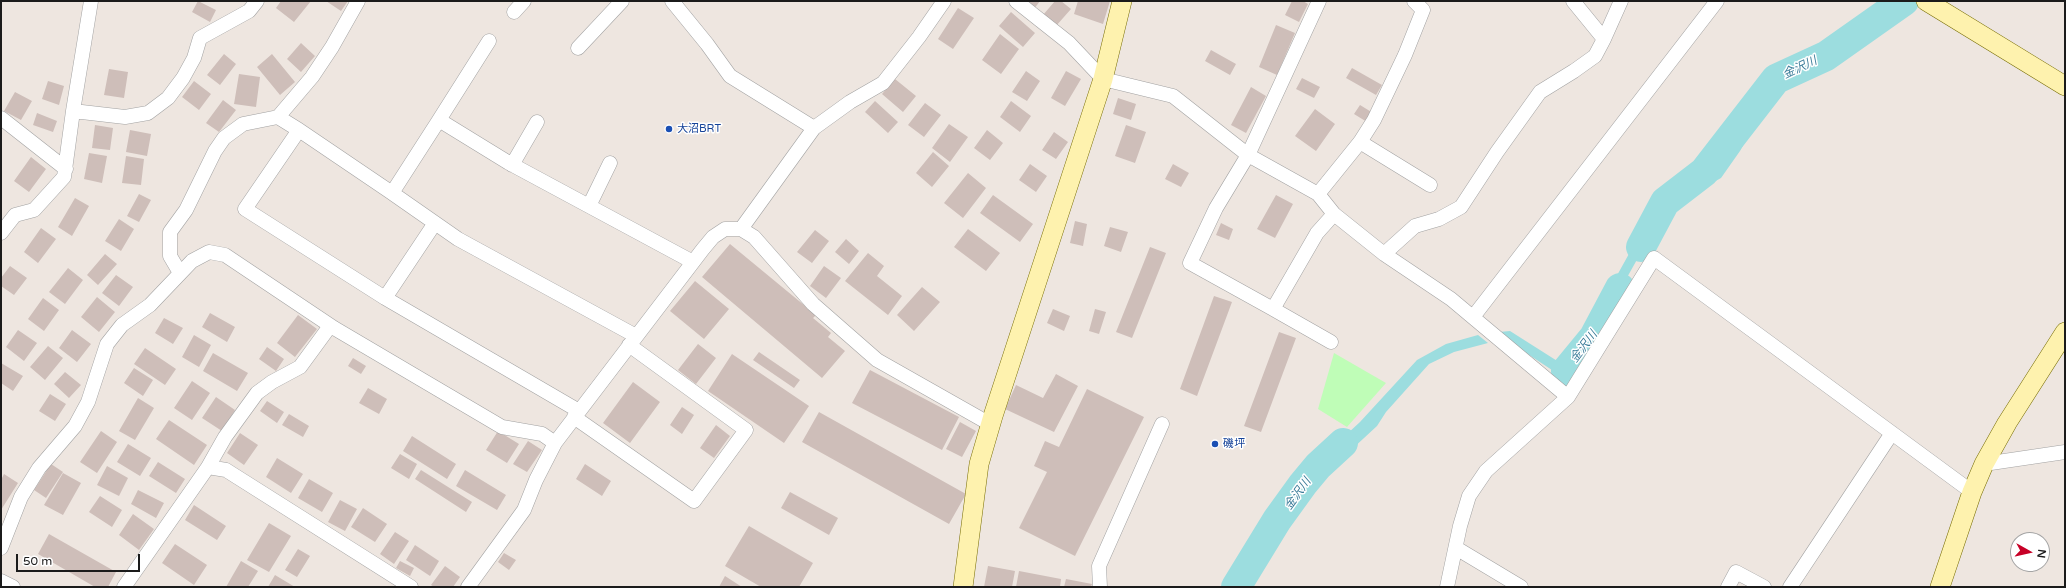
<!DOCTYPE html>
<meta charset="utf-8">
<style>
body{margin:0}
#map{position:relative;width:2066px;height:588px;overflow:hidden;background:#eee6e0;font-family:"Varela Round",sans-serif}
canvas{display:block}
.frame{position:absolute;inset:0;border:2px solid #1b1b1b;pointer-events:none}
.north{position:absolute;left:2010px;top:532px;width:40px;height:40px;box-sizing:border-box;background:#fff;border:1px solid #a4a4a4;border-radius:50%;rotate:98deg;font-size:11px;font-weight:700;line-height:16px;text-align:center;color:#1b1b1b}
.north::after{content:'';display:block;margin:auto;width:14px;height:18px;background:#c70027;clip-path:polygon(50% 0,100% 100%,50% 72%,0 100%)}
.scale{position:absolute;left:16px;top:554px;width:124px;height:18px;box-sizing:border-box;border:2px solid #1b1b1b;border-top:0;padding-left:5px;font-size:12px;line-height:14px;white-space:nowrap;color:#1b1b1b;-webkit-text-stroke:3px #fff;paint-order:stroke}
</style>
<div id="map">
<canvas width="2066" height="588"></canvas>
<div class="frame"></div>
<div class="north">N</div>
<div class="scale">50 m</div>
</div>
<script>
const c = document.querySelector('canvas').getContext('2d');
c.lineJoin = 'round';
function fillPath(path, color) { c.fillStyle = color; c.fill(path, 'evenodd'); }
const poly = rows => new Path2D(rows.map(r => 'M' + r).join(''));
function stroke(path, color, width, dash) { c.strokeStyle = color; c.lineWidth = width; c.lineCap = dash ? 'butt' : 'round'; c.setLineDash(dash || []); c.stroke(path); }
function label(font, color, halo, rows, align = 'center') {
  c.font = font + ' "Varela Round","Noto Sans JP",sans-serif'; c.lineWidth = 3; c.setLineDash([]); c.textBaseline = 'middle'; c.strokeStyle = halo; c.fillStyle = color; for (const [text, x, y, turn = 0] of rows) {
    c.save(); c.translate(x, y); c.rotate((+turn || 0) * Math.PI / 180); c.textAlign = isNaN(turn) ? turn : align; if (halo) c.strokeText(text, 0, 0); c.fillText(text, 0, 0); c.restore();
  }
}
const park = poly([
 [1334,353,1386,383,1347,427,1318,409]
]);
const water = poly([
 [1893,2,1912,5,1870,27,1847,45,1844,36,1870,16],
 [1835,44,1838,52,1778,81,1740,151,1721,178,1680,201,1670,214,1657,203,1701,182,1714,168,1732,147,1744,128,1769,78,1780,70,1820,53],
 [1655,207,1667,216,1648,255,1639,256,1581,360,1567,376,1558,374,1511,343,1499,332,1510,331,1562,364,1570,360],
 [1478,335,1488,343,1454,352,1429,364,1386,412,1377,426,1324,475,1308,470,1360,422,1417,360,1446,344],
 [1298,481,1307,486,1281,522,1242,587,1231,587,1242,565]
]);
const river = poly([
 [1641,247,1665,202,1704,172,1776,79,1826,56,1904,1],
 [1566,371,1594,337,1620,288],
 [1236,587,1277,520,1303,484,1318,466,1343,443]
]);
const building = poly([
 [198,1,216,10,210,22,192,12],
 [281,1,311,1,294,22,276,8],
 [326,1,348,1,341,11],
 [1024,1,1040,1,1034,9],
 [1055,1,1061,1,1071,9,1056,26,1043,15],
 [1078,1,1110,1,1103,24,1074,14],
 [1292,1,1303,1,1308,4,1299,22,1285,15],
 [958,8,974,18,953,49,938,39],
 [1011,12,1035,33,1023,47,999,26],
 [1276,25,1295,33,1277,75,1259,67],
 [1000,34,1019,49,1001,74,982,60],
 [301,43,315,56,301,72,287,59],
 [1211,50,1236,64,1230,75,1205,61],
 [224,54,236,64,220,85,207,75],
 [272,54,295,82,280,95,257,67],
 [1352,68,1382,85,1376,95,1346,78],
 [109,69,128,72,124,98,104,95],
 [1026,71,1040,81,1027,101,1012,92],
 [1066,71,1081,79,1065,106,1051,98],
 [239,74,260,77,256,107,234,104],
 [1302,78,1320,87,1314,98,1296,89],
 [895,79,916,96,903,112,882,94],
 [48,81,64,86,59,105,42,99],
 [194,81,211,94,199,110,182,97],
 [1251,87,1266,96,1246,133,1231,125],
 [15,92,32,101,21,120,4,111],
 [1118,98,1136,104,1131,120,1113,114],
 [223,100,236,110,219,132,206,123],
 [875,101,898,122,888,133,865,112],
 [1011,101,1031,116,1020,132,1000,117],
 [925,103,941,115,924,137,908,125],
 [1360,105,1373,113,1367,122,1354,114],
 [1315,109,1335,124,1316,151,1295,136],
 [37,113,57,121,53,132,33,125],
 [949,124,968,137,950,162,932,148],
 [95,125,113,128,110,150,92,148],
 [1126,125,1146,132,1135,163,1115,156],
 [130,130,151,134,147,156,126,152],
 [987,130,1003,143,990,160,974,148],
 [1054,132,1068,142,1056,159,1042,150],
 [933,152,949,166,932,187,916,173],
 [89,153,107,156,102,183,84,179],
 [126,156,144,159,141,185,122,183],
 [31,157,46,169,29,192,14,181],
 [1030,164,1047,176,1036,192,1019,180],
 [1173,164,1189,173,1181,187,1165,179],
 [968,173,986,188,963,218,944,203],
 [139,194,151,200,139,222,127,216],
 [993,195,1033,224,1020,242,980,213],
 [1276,195,1293,204,1275,238,1257,229],
 [75,198,89,206,72,236,58,227],
 [119,219,134,229,121,251,105,241],
 [1075,221,1087,224,1083,246,1070,243],
 [1221,223,1233,229,1229,240,1216,235],
 [1110,227,1128,232,1121,252,1104,246],
 [41,228,56,239,38,263,24,252],
 [968,229,1000,253,986,271,954,247],
 [815,230,829,241,812,263,797,252],
 [846,239,859,251,849,264,835,252],
 [730,244,816,315,813,318,831,333,828,337,845,351,822,378,702,277],
 [1150,247,1166,253,1132,338,1116,332],
 [868,253,884,266,877,276,902,296,888,315,845,281],
 [105,254,117,264,98,285,87,275],
 [10,266,27,278,14,295,1,286,1,278],
 [824,266,841,278,826,298,810,286],
 [68,268,83,280,65,304,49,292],
 [116,275,133,287,119,306,102,293],
 [695,281,729,309,704,339,670,311],
 [922,287,940,302,914,331,897,315],
 [1214,296,1232,302,1197,396,1180,389],
 [97,297,115,312,99,332,81,317],
 [43,298,59,310,44,331,28,319],
 [1053,309,1070,316,1064,331,1047,323],
 [1095,309,1106,312,1099,334,1089,331],
 [210,313,235,327,227,342,202,327],
 [298,315,317,329,295,357,277,343],
 [164,318,183,328,173,344,155,333],
 [18,330,37,343,24,361,6,347],
 [72,330,91,344,77,362,59,348],
 [1279,332,1296,338,1261,432,1244,426],
 [194,335,211,345,199,367,182,357],
 [698,344,716,358,696,384,678,370],
 [48,346,63,358,45,380,30,367],
 [267,347,284,359,276,371,259,359],
 [145,348,176,369,165,385,134,364],
 [759,352,800,380,794,388,753,360],
 [213,353,248,373,237,391,203,371],
 [732,354,809,406,784,443,708,391],
 [353,358,366,366,361,374,348,366],
 [1,363,23,376,13,391,1,383],
 [134,368,153,380,143,396,124,383],
 [870,370,959,417,942,450,852,403],
 [65,372,81,385,69,398,54,384],
 [1056,374,1078,386,1054,432,1005,409,1016,385,1043,398],
 [192,381,210,393,192,420,174,408],
 [633,382,660,402,630,443,603,423],
 [368,388,387,399,379,414,359,403],
 [1087,389,1144,417,1075,556,1019,528,1047,472,1034,466,1045,441,1059,447],
 [50,394,66,404,55,421,39,411],
 [216,397,235,410,222,431,202,418],
 [138,398,154,408,135,440,119,431],
 [267,401,284,412,277,423,260,411],
 [682,407,694,415,682,434,670,425],
 [819,412,966,494,949,524,802,442],
 [289,414,309,426,303,437,282,425],
 [169,420,207,445,194,465,156,439],
 [960,422,976,431,962,457,946,449],
 [716,425,730,436,714,458,700,448],
 [101,431,117,442,97,473,80,462],
 [498,431,519,444,507,463,486,450],
 [240,433,258,445,244,465,227,453],
 [412,436,456,464,447,479,403,451],
 [528,441,542,450,527,472,513,464],
 [128,444,151,458,140,476,117,462],
 [400,454,417,464,409,479,391,468],
 [277,458,303,474,291,493,266,477],
 [158,462,185,479,176,493,149,476],
 [51,464,63,472,46,498,34,490],
 [585,464,611,481,602,496,576,479],
 [107,466,128,478,119,496,97,485],
 [421,470,472,502,466,512,415,479],
 [465,470,506,495,497,510,456,486],
 [63,473,81,483,63,515,44,505],
 [4,474,18,483,1,510,1,480],
 [309,479,333,493,322,512,298,498],
 [138,490,164,503,156,518,131,504],
 [790,492,838,518,829,535,781,508],
 [100,496,122,510,112,527,89,512],
 [340,500,357,509,345,531,328,522],
 [194,505,226,526,217,540,185,520],
 [363,508,387,524,375,542,351,527],
 [133,514,154,529,139,550,119,535],
 [269,523,291,536,269,572,247,560],
 [749,526,813,563,799,587,761,587,725,566],
 [395,532,409,541,394,564,380,554],
 [49,534,116,572,108,587,95,587,38,554],
 [175,544,207,565,194,585,162,563],
 [415,545,439,561,430,576,406,560],
 [298,549,310,556,297,577,285,570],
 [504,553,516,560,509,570,498,562],
 [241,561,258,571,248,587,226,587],
 [400,561,414,568,410,576,396,568],
 [445,566,460,577,453,587,434,587,431,585],
 [988,566,1015,571,1012,587,984,587],
 [1019,571,1061,579,1060,587,1016,587],
 [275,575,295,587,268,587],
 [725,576,742,587,719,587],
 [1066,579,1092,584,1091,587,1064,587]
]);
const street = poly([
 [672,1,707,44,730,76,814,128],
 [1016,1,1069,43,1103,79,1173,96,1248,155,1318,194,1334,214,1384,254,1451,299,1568,397],
 [1573,1,1604,39],
 [514,12,524,1],
 [578,48,622,1],
 [73,111,91,1],
 [278,117,312,77,332,47,358,1],
 [1,118,66,169],
 [439,120,489,41],
 [1360,142,1430,185],
 [512,165,537,122],
 [392,193,299,130,245,209,385,298,435,223],
 [1318,194,1360,142,1374,120,1405,55,1423,10,1414,1],
 [589,206,610,163],
 [741,229,814,128,850,102,883,83,919,37,944,1],
 [1,233,15,215,34,210,64,177,73,111,125,117,148,113,168,98,183,78,194,58,200,38,249,11,257,1],
 [1384,254,1415,226,1439,219,1461,207,1497,152,1540,92,1574,71,1595,56,1604,39,1621,1],
 [180,273,170,256,170,232,186,210,215,151,224,138,243,124,278,117,299,130],
 [385,298,579,411],
 [1273,309,1190,263,1216,208,1248,155,1319,1],
 [1473,317,1717,1],
 [636,336,458,239,392,193,439,120,509,163,693,262],
 [1331,342,1273,309,1317,233,1334,214],
 [574,417,694,501,746,430,629,345],
 [1984,464,2065,452],
 [208,467,225,437,257,393,272,382,300,367,330,326],
 [1,548,21,497,39,468,75,426,88,402,107,344,122,325,150,305,192,261,209,252,225,255,334,328,502,427,542,434,555,443],
 [1456,548,1521,587],
 [1,581,13,587],
 [124,587,208,467,226,470,411,587],
 [468,587,524,510,536,480,555,443,703,249,713,237,725,229,741,229,754,237,813,304,877,360,990,424],
 [1100,587,1099,566,1162,424],
 [1447,587,1460,526,1469,496,1486,471,1568,397,1654,258,1972,492],
 [1728,587,1736,572,1764,587],
 [1790,587,1892,433]
]);
const secondary = poly([
 [1926,1,2065,86],
 [963,587,979,464,993,416,1103,79,1122,1],
 [1940,587,1972,492,1984,464,2007,423,2065,332]
]);
const markers = [
 [669,129,4,"#1a4fb4"],
 [1215,444,4,"#1a4fb4"]
];
const transitNames = [
 ["大沼BRT",677,129],
 ["磯坪",1223,444]
];
const waterNames = [
 ["金沢川",1800,68,-25],
 ["金沢川",1584,347,-53],
 ["金沢川",1298,494,-54]
];
fillPath(park, '#bffdb7');
fillPath(water, '#9cdddf');
stroke(river, '#9cdddf', 30);
fillPath(building, '#cebeb9');
stroke(street, '#a2a2a2', 15);
stroke(secondary, '#756b00', 20);
stroke(street, '#fff', 14);
stroke(secondary, '#fef2ae', 19);
for (const [x, y, r, color] of markers) { const dot = new Path2D(); dot.arc(x, y, r, 0, 2 * Math.PI); c.fillStyle = color; c.fill(dot); stroke(dot, '#fff', 1.5); }
label('11px', '#164399', '#fff', transitNames, 'left');
label('italic 12px', '#3b7c99', '#fff', waterNames);
</script>
